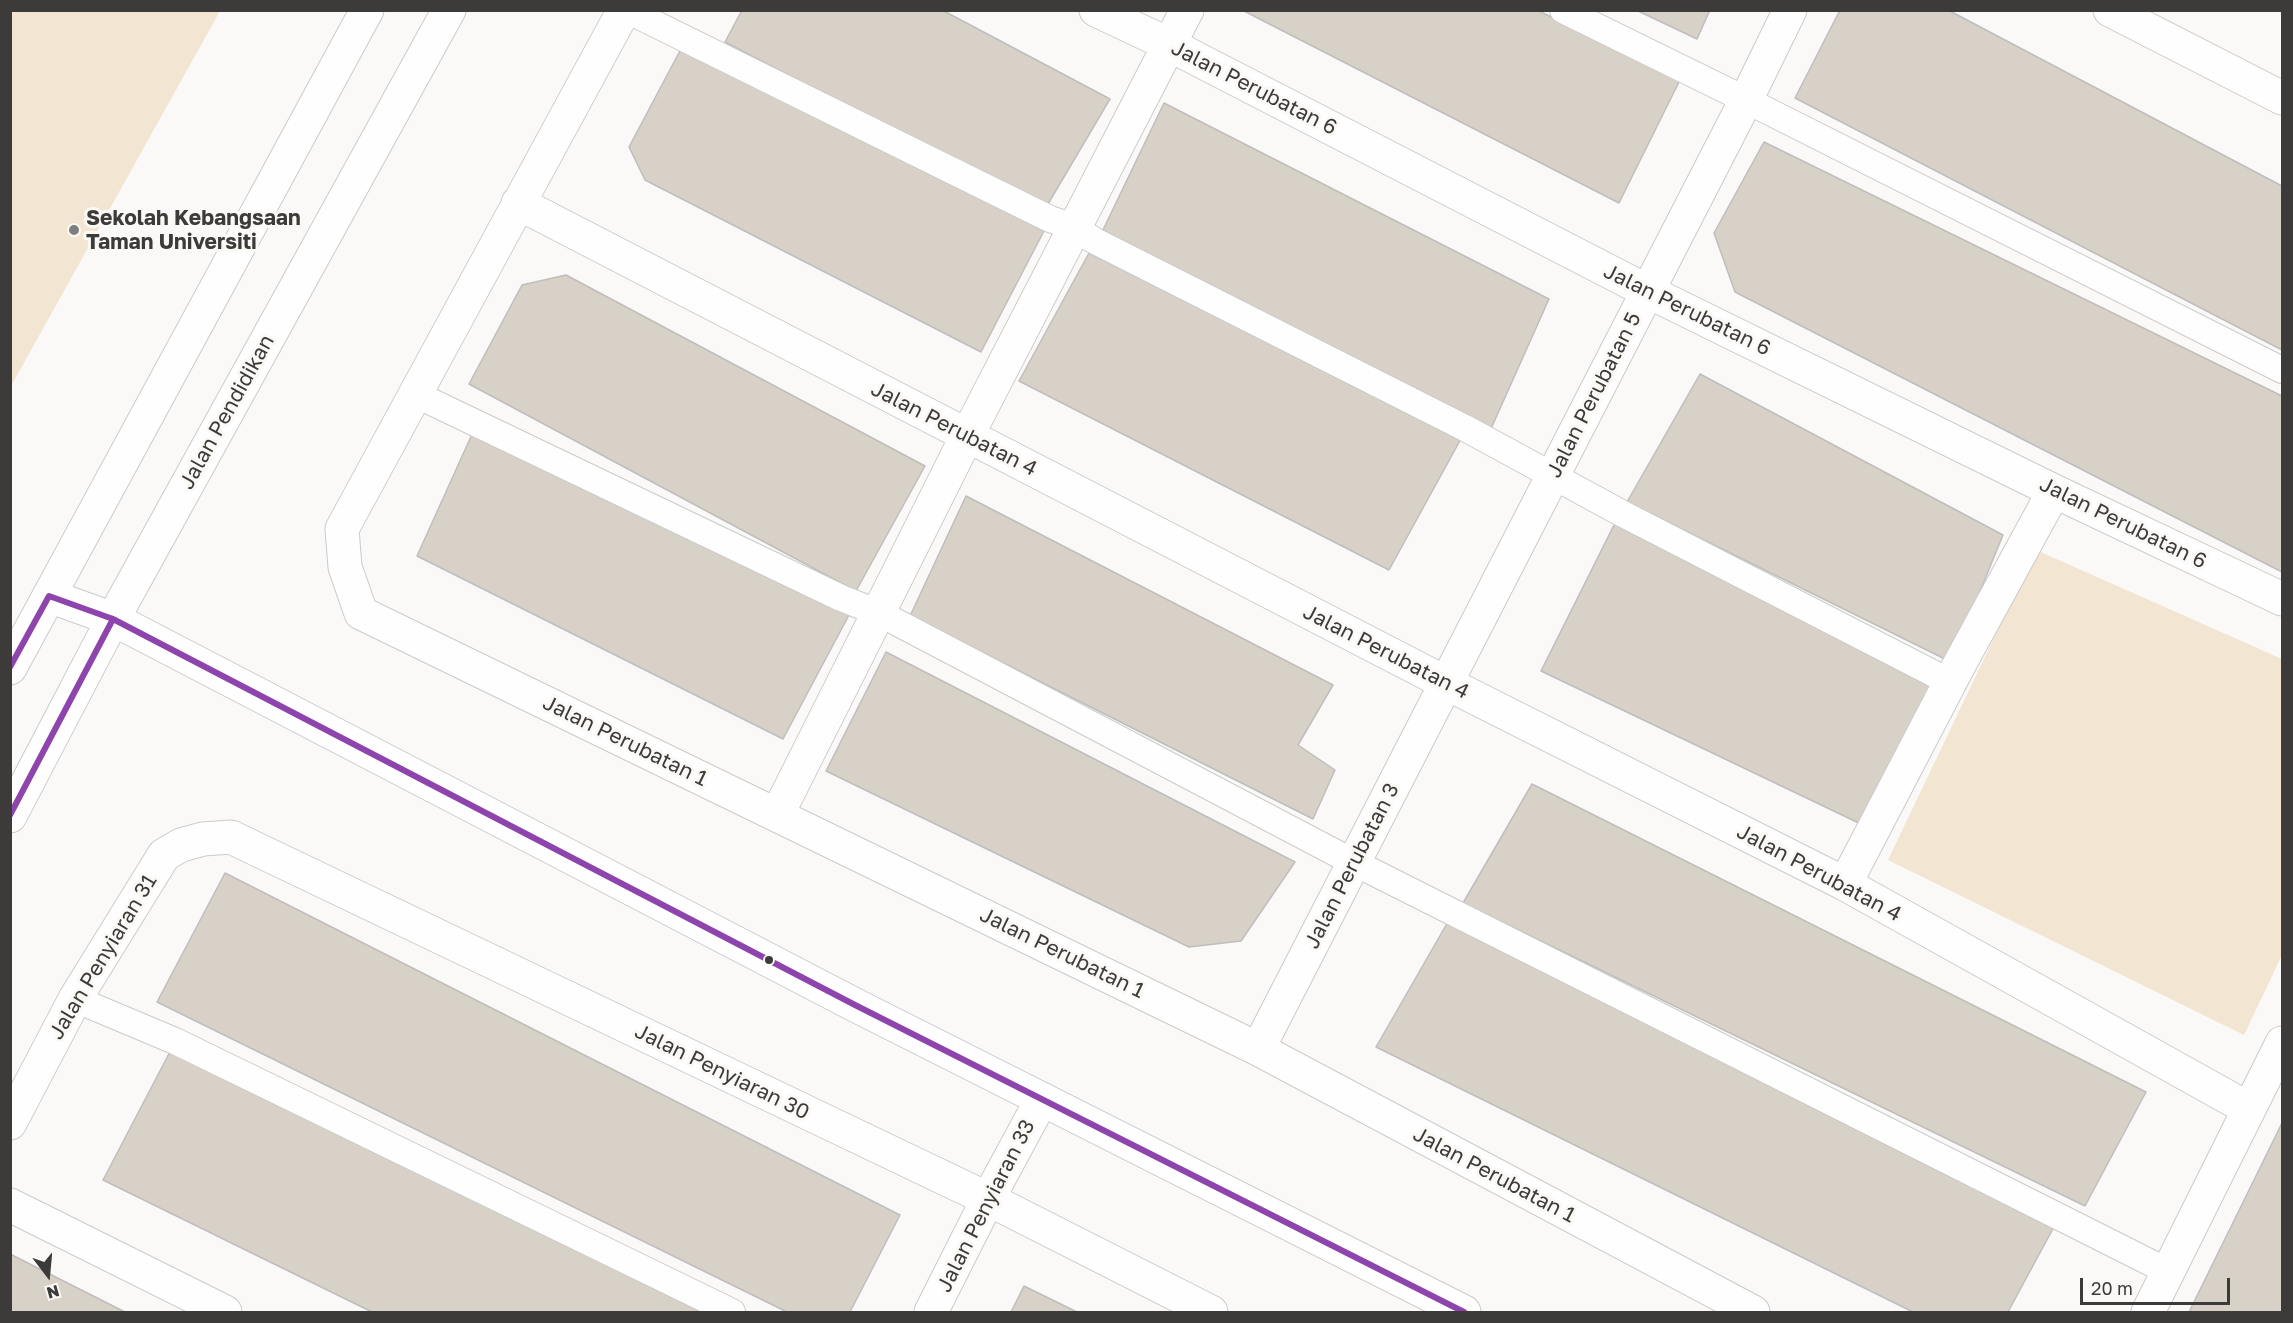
<!DOCTYPE html>
<style>
body{margin:0}
#map{position:relative;width:2293px;height:1323px;overflow:hidden;background:#faf9f7;font-family:"Golos Text",sans-serif}
canvas{display:block}
.frame{position:absolute;inset:0;border:12px solid #3c3b3a;pointer-events:none}
.north{position:absolute;left:18px;top:1245px;width:60px;height:60px;-webkit-text-stroke:4px #fbf9f6;paint-order:stroke;rotate:164deg;font-size:16px;font-weight:700;line-height:24px;text-align:center;color:#3c3b3a}
.north::after{content:'';display:block;margin:auto;width:21px;height:27px;background:#3c3b3a;clip-path:polygon(50% 0,100% 100%,50% 72%,0 100%)}
.scale{position:absolute;left:2080px;top:1278px;width:150px;height:27px;box-sizing:border-box;border:3px solid #3c3b3a;border-top:0;padding-left:8px;font-size:18px;line-height:21px;white-space:nowrap;color:#3c3b3a;-webkit-text-stroke:4px #fbf9f6;paint-order:stroke}
</style>
<div id="map">
<canvas width="2293" height="1323"></canvas>
<div class="frame"></div>
<div class="north">N</div>
<div class="scale">20 m</div>
</div>
<script>
const c = document.querySelector('canvas').getContext('2d');
c.lineJoin = 'round';
function fillPath(path, color) { c.fillStyle = color; c.fill(path, 'evenodd'); }
const poly = rows => new Path2D(rows.map(r => 'M' + r).join(''));
function stroke(path, color, width, dash) { c.strokeStyle = color; c.lineWidth = width; c.lineCap = dash ? 'butt' : 'round'; c.setLineDash(dash || []); c.stroke(path); }
function label(font, color, halo, rows, align = 'center') {
  c.font = font + ' "Golos Text",sans-serif'; c.lineWidth = 6; c.setLineDash([]); c.textBaseline = 'middle'; c.strokeStyle = halo; c.fillStyle = color; for (const [text, x, y, turn = 0] of rows) {
    c.save(); c.translate(x, y); c.rotate((+turn || 0) * Math.PI / 180); c.textAlign = isNaN(turn) ? turn : align; if (halo) c.strokeText(text, 0, 0); c.fillText(text, 0, 0); c.restore();
  }
}
const green = poly([
 [11,10,220,11,11,386,10,11],
 [2036,550,2282,659,2282,955,2244,1035,1888,860]
]);
const building = poly([
 [742,10,942,10,1110,99,1045,209,725,42,742,10],
 [1242,10,1537,10,1680,80,1619,203,1242,10],
 [1636,10,1710,10,1697,39,1636,10],
 [1840,10,1948,10,2282,186,2282,350,1795,98,1840,10],
 [682,47,1044,231,981,352,645,180,629,147,682,47],
 [1164,103,1549,299,1490,431,1102,232,1164,103],
 [1764,142,2282,396,2282,572,1735,292,1714,233,1764,142],
 [1089,253,1462,437,1389,570,1019,381,1089,253],
 [566,275,925,466,856,591,469,384,522,285,566,275],
 [1700,374,2003,535,1951,662,1627,502,1700,374],
 [473,432,849,615,783,739,417,556,473,432],
 [966,496,1333,685,1298,745,1335,770,1313,819,910,616,966,496],
 [1616,521,1937,688,1865,826,1541,671,1616,521],
 [886,652,1295,862,1241,941,1189,947,826,771,886,652],
 [1532,784,2146,1092,2085,1206,1463,903,1532,784],
 [225,873,900,1215,850,1312,787,1312,157,1002,225,873],
 [1449,920,2055,1225,2008,1312,1913,1312,1376,1047,1449,920],
 [173,1046,722,1312,372,1312,103,1180,173,1046],
 [2282,1123,2282,1312,2189,1312,2282,1123],
 [10,1254,125,1312,10,1312,10,1254],
 [1024,1286,1077,1312,1011,1312,1024,1286]
]);
const lane = poly([
 [627,10,1050,219,1073,227,1095,241,1465,428,1623,514,1950,682],
 [1563,10,1746,100,2282,370],
 [415,394,841,598,879,613,1353,862,2169,1272],
 [75,999,175,1041,732,1312]
]);
const street = poly([
 [624,10,342,529,345,567,361,613,1258,1049,1753,1312],
 [1096,10,1170,45,1647,291,2054,491,2282,599],
 [2110,10,2282,98],
 [518,203,1446,683,1845,884,2249,1109],
 [777,815,967,436,1187,10],
 [1845,884,1958,667,2054,491],
 [1258,1049,1746,100,1790,10],
 [10,1123,75,999,164,855,181,845,203,839,231,837,988,1199,1211,1312],
 [10,1205,225,1312],
 [931,1312,988,1199,1042,1099],
 [2148,1312,2282,1043]
]);
const secondary = poly([
 [49,596,113,619,857,1006,1464,1312],
 [10,668,367,10],
 [10,816,113,619,449,10]
]);
const bus1 = poly([
 [10,667,49,596,113,619,857,1006,1464,1312],
 [10,815,113,619]
]);
const markers = [
 [74,230,6,"#7e7e7c"],
 [769,960,5,"#3c3b3a"]
];
const streetNames = [
 ["Jalan Perubatan 6",1254,88,27],
 ["Jalan Perubatan 6",1687,310,26],
 ["Jalan Perubatan 5",1594,395,-63],
 ["Jalan Pendidikan",227,412,-61],
 ["Jalan Perubatan 4",954,429,27],
 ["Jalan Perubatan 6",2123,523,26],
 ["Jalan Perubatan 4",1386,652,27],
 ["Jalan Perubatan 1",625,741,26],
 ["Jalan Perubatan 3",1352,866,-63],
 ["Jalan Perubatan 4",1819,873,28],
 ["Jalan Perubatan 1",1062,953,26],
 ["Jalan Penyiaran 31",103,957,-59],
 ["Jalan Penyiaran 30",722,1072,26],
 ["Jalan Perubatan 1",1494,1175,28],
 ["Jalan Penyiaran 33",986,1206,-63]
];
const poiNames = [
 ["Sekolah Kebangsaan",86,218],
 ["Taman Universiti",86,242]
];
fillPath(green, '#f2e5d1');
fillPath(building, '#d7d1c8');
stroke(building, '#bfbebc', 1.5);
stroke(lane, '#cccbc9', 28);
stroke(street, '#cccbc9', 35);
stroke(secondary, '#cccbc9', 35);
stroke(lane, '#fefefe', 26);
stroke(street, '#fefefe', 33);
stroke(secondary, '#fefefe', 33);
stroke(bus1, '#8e44ad', 6);
for (const [x, y, r, color] of markers) { const dot = new Path2D(); dot.arc(x, y, r, 0, 2 * Math.PI); c.fillStyle = color; c.fill(dot); stroke(dot, '#fbf9f6', 2); }
label('21px', '#3c3b3a', '#fbf9f6', streetNames);
label('bold 21px', '#3c3b3a', '#fbf9f6', poiNames, 'left');
</script>
